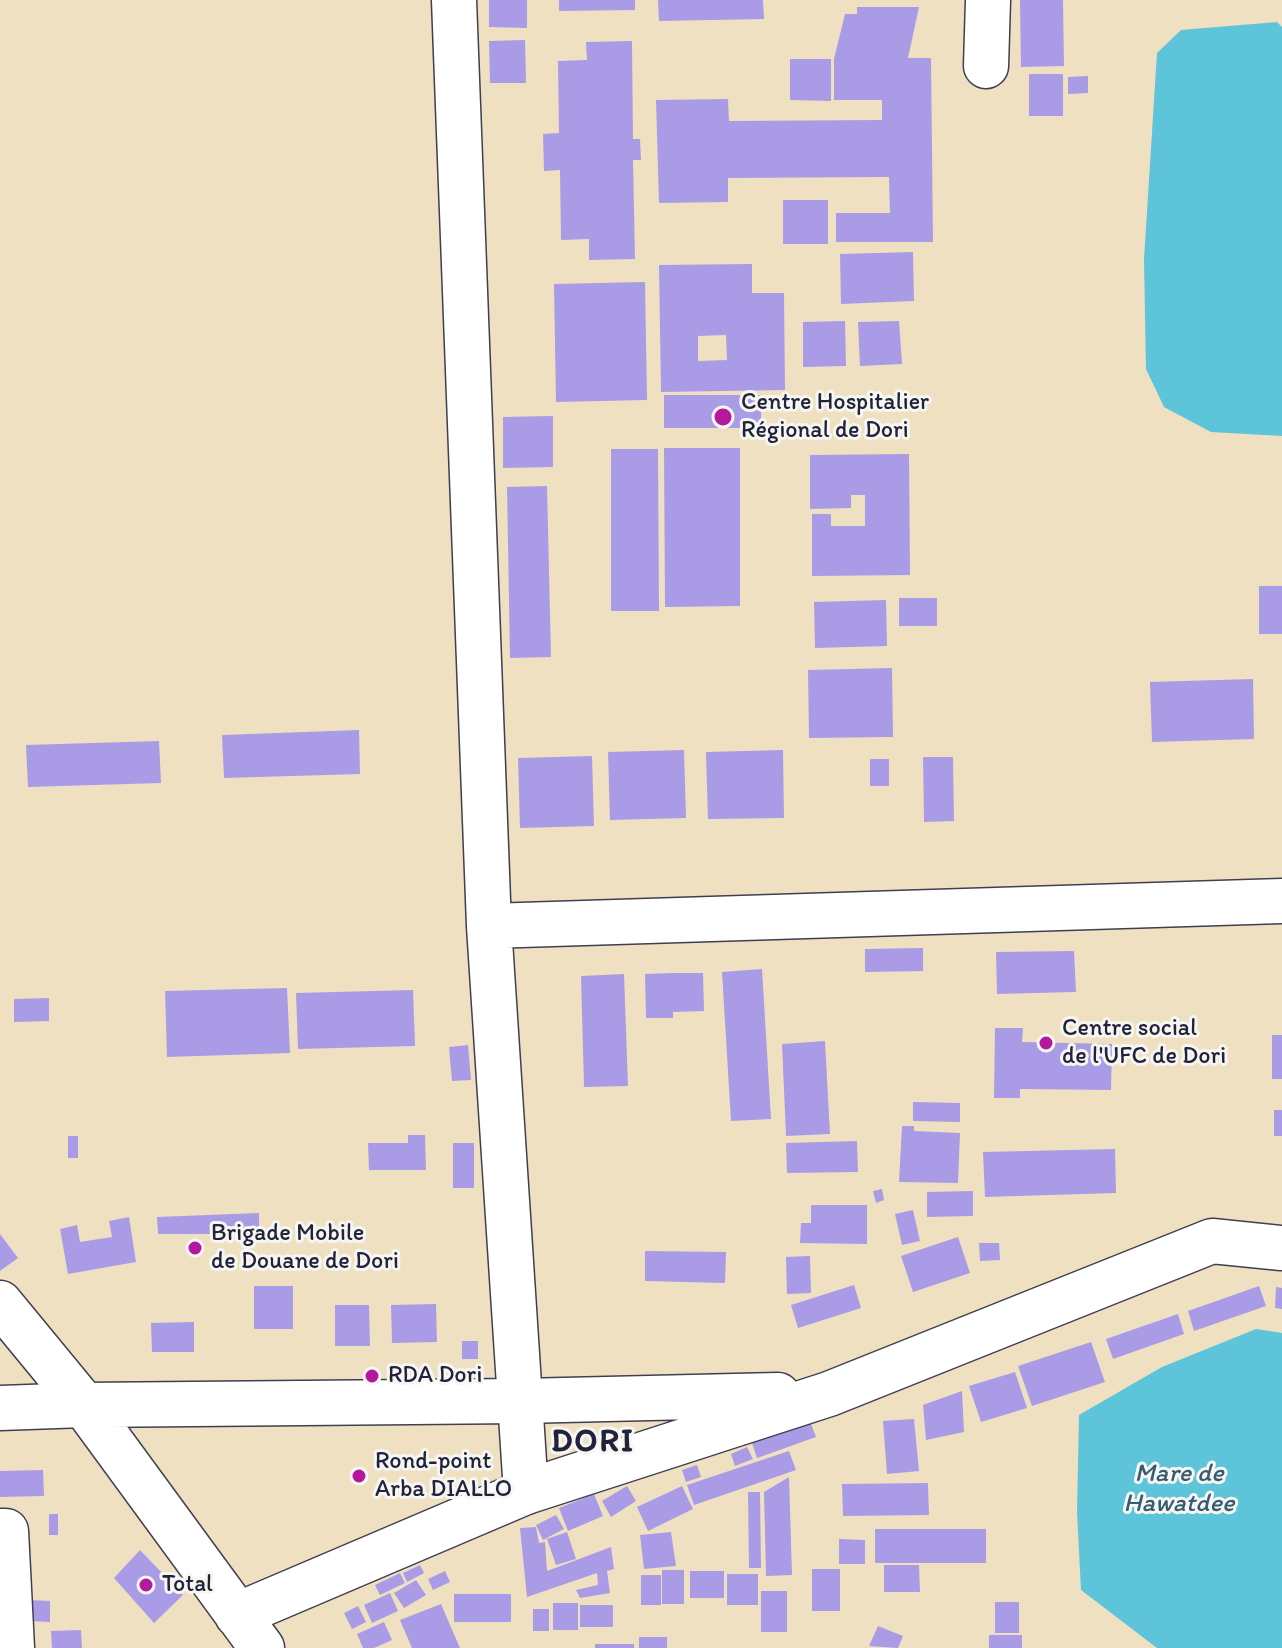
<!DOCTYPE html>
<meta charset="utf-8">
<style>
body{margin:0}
canvas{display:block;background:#efe0c2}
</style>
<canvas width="1282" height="1648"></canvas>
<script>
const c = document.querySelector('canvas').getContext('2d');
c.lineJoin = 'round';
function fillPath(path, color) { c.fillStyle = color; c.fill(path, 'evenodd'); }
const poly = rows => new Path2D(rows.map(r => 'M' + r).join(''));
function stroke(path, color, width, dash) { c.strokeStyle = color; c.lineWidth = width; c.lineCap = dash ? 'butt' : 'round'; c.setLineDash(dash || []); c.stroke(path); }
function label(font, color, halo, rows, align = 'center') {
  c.font = font + ' Itim,sans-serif'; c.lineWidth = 6; c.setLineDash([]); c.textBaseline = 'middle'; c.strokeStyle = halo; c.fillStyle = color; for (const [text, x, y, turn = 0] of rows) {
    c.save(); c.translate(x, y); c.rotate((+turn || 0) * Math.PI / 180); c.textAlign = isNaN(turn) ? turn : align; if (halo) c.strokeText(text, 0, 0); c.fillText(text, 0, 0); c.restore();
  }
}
const water = poly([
 [1277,22,1282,27,1282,436,1211,432,1164,407,1146,369,1144,259,1157,53,1181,30],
 [1256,1329,1282,1333,1282,1648,1157,1648,1081,1590,1077,1512,1079,1415,1162,1367]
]);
const building = poly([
 [489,0,527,0,527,28,489,27],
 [559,0,635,0,635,10,559,11],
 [658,0,763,0,764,19,659,21],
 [1020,0,1063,0,1064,66,1021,67],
 [857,7,919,7,908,58,931,58,933,242,836,242,836,213,890,213,889,177,728,178,728,202,659,203,656,100,728,99,729,121,882,120,882,100,834,100,834,59,845,14,857,14],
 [525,40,526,83,490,83,489,41],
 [632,41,633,139,640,139,641,160,633,160,635,259,589,260,589,239,561,240,560,170,544,171,543,134,559,133,558,61,587,60,586,42],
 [790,59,831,59,831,101,790,100],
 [1029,74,1063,74,1063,116,1029,116],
 [1088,76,1088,93,1068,94,1068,77],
 [783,200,828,200,828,244,783,244],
 [913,252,914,301,841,304,840,254],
 [752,264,752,293,784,293,785,390,661,392,659,265],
 [726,335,727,360,698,361,698,336],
 [645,282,647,400,556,402,554,284],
 [845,321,846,366,803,367,803,322],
 [899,321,902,364,860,366,858,322],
 [664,395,761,395,761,428,664,428],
 [553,416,553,467,503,468,503,417],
 [664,448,740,448,740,606,665,607],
 [611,449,658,449,659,611,611,611],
 [909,454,910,575,812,576,812,514,831,514,831,526,865,526,865,495,851,495,851,508,810,509,810,455],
 [547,486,551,657,510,658,507,487],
 [1259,586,1282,586,1282,634,1259,634],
 [899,598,937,598,937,626,899,626],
 [886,600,887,646,815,648,814,602],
 [892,668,893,737,809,738,808,670],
 [1253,679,1254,739,1152,742,1150,682],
 [359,730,360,774,224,778,222,735],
 [159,741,161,783,28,787,26,745],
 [684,750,686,818,610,820,608,752],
 [783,750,784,818,708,819,706,752],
 [592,756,594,826,520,828,518,758],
 [923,757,953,757,954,821,924,822],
 [870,759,889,759,889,786,870,786],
 [923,948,923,971,865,972,865,949],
 [1074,951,1076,992,997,994,996,952],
 [762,969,771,1119,731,1121,722,972],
 [672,973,703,973,704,1011,673,1012,673,1018,646,1018,645,974],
 [624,974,628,1086,584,1087,581,976],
 [287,988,290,1053,167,1057,165,991],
 [413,990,415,1046,298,1049,296,993],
 [49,998,49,1021,14,1022,14,999],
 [995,1028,1023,1028,1022,1042,1112,1044,1111,1090,1020,1089,1020,1098,994,1098],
 [1272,1035,1282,1035,1282,1079,1272,1079],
 [825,1041,830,1134,786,1136,782,1044],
 [468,1045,471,1080,452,1081,449,1047],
 [913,1102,960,1103,960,1122,913,1121],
 [1274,1110,1282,1110,1282,1136,1274,1136],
 [902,1126,914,1126,914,1131,960,1133,958,1183,899,1182],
 [408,1135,425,1135,426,1170,369,1170,368,1143,408,1143],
 [68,1136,78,1136,78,1158,68,1158],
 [857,1141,858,1172,787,1173,786,1143],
 [453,1143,474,1143,474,1188,453,1188],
 [1115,1149,1116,1193,985,1197,983,1152],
 [882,1189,884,1200,876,1203,873,1191],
 [973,1191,973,1216,927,1217,927,1192],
 [811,1205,867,1205,867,1244,800,1243,801,1223,811,1223],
 [913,1210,920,1241,902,1245,895,1214],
 [259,1213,259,1234,158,1234,157,1217],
 [129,1217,136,1262,68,1274,60,1229,77,1225,80,1242,112,1237,109,1221],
 [0,1234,18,1258,0,1271],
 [958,1237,970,1273,913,1292,901,1256],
 [979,1243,999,1243,1000,1260,980,1261],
 [645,1251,726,1252,725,1283,645,1281],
 [810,1256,811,1293,787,1294,786,1257],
 [854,1285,861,1308,798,1328,791,1305],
 [254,1286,293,1286,293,1329,254,1329],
 [1259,1286,1266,1306,1194,1331,1188,1311],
 [1276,1287,1282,1288,1282,1309,1275,1308],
 [436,1304,437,1342,392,1343,391,1305],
 [335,1305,369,1305,370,1346,335,1346],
 [1178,1314,1184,1334,1113,1359,1106,1339],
 [194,1322,194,1352,152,1352,151,1323],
 [462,1341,478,1341,478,1359,462,1359],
 [1091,1342,1105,1382,1032,1406,1018,1366],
 [1015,1372,1027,1408,981,1422,969,1386],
 [962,1391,964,1432,926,1440,923,1405],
 [914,1419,919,1471,887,1474,883,1421],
 [810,1421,816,1437,757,1458,752,1443],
 [747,1447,753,1459,735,1466,731,1454],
 [789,1451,796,1470,694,1505,687,1485],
 [697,1465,701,1477,686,1482,682,1470],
 [43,1470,44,1496,0,1497,0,1471],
 [789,1477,792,1575,766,1576,764,1492],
 [928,1483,929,1515,843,1516,842,1484],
 [627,1486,636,1501,611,1517,602,1501],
 [682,1486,693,1509,648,1531,637,1507],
 [748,1492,760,1492,761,1568,749,1568],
 [594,1494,603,1516,568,1531,559,1508],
 [49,1514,58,1514,58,1535,49,1535],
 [556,1515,564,1529,543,1540,536,1525],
 [536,1527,539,1543,545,1542,547,1571,611,1547,614,1569,607,1571,610,1593,580,1598,576,1590,598,1585,597,1573,527,1597,520,1528],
 [875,1529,986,1529,986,1563,875,1563],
 [567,1532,576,1559,556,1565,547,1539],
 [671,1532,676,1566,644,1569,640,1535],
 [839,1539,865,1540,865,1564,839,1564],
 [140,1550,183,1595,154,1623,114,1578],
 [420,1565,424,1573,407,1582,403,1573],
 [884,1565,919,1565,920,1592,884,1592],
 [812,1569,840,1569,840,1611,812,1611],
 [662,1570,684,1570,684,1604,662,1604],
 [445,1571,450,1582,433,1590,428,1579],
 [690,1571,724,1571,724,1598,690,1598],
 [400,1573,405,1583,380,1595,375,1585],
 [727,1574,758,1574,758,1605,727,1605],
 [641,1575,661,1575,661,1605,641,1605],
 [416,1580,426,1595,404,1608,394,1593],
 [761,1591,787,1591,787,1632,761,1632],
 [390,1593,398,1611,372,1623,364,1605],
 [454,1594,511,1594,511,1622,454,1622],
 [30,1600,50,1601,50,1622,29,1621],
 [995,1602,1019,1602,1019,1633,995,1633],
 [553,1603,578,1603,578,1630,553,1630],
 [441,1604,460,1648,412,1648,400,1620],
 [580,1605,613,1605,613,1627,580,1627],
 [358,1606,366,1622,352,1629,344,1613],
 [533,1609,549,1609,549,1631,533,1631],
 [384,1622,392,1640,374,1648,363,1648,357,1634],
 [878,1626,903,1636,898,1648,869,1646],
 [81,1630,82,1648,52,1648,51,1631],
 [989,1635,1022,1635,1022,1648,989,1648],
 [639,1637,667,1637,667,1648,639,1648],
 [595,1644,634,1644,634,1648,595,1648]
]);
const minor = poly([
 [454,0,489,926,526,1492],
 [986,66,988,0],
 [489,926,1282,901],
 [0,1408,84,1405],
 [0,1531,6,1531,12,1648]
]);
const major = poly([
 [0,1303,84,1405,262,1648],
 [84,1405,521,1401,778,1395],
 [237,1615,526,1492,829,1394,1212,1241,1282,1248]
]);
const markers = [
 [723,417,10,"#b5179e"],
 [1046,1043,8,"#b5179e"],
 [195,1248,8,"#b5179e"],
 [372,1376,8,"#b5179e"],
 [359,1476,8,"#b5179e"],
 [146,1585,8,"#b5179e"]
];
const poiNames = [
 ["Centre Hospitalier",741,403],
 ["Régional de Dori",741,431],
 ["Centre social",1062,1029],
 ["de l'UFC de Dori",1062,1057],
 ["Brigade Mobile",211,1234],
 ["de Douane de Dori",211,1262],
 ["RDA Dori",388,1376],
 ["Rond-point",375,1462],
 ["Arba DIALLO",375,1490],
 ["Total",162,1585]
];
const waterNames = [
 ["Mare de",1179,1474],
 ["Hawatdee",1179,1504]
];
const districtNames = [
 ["DORI",593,1443]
];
fillPath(water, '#5dc4da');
fillPath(building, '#aa9be7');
stroke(minor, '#413e4f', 47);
stroke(major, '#413e4f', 47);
stroke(minor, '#fff', 44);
stroke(major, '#fff', 44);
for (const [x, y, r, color] of markers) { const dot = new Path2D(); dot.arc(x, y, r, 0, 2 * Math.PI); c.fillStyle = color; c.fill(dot); stroke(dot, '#f6f6f2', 3); }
label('24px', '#22223b', '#f6f6f2', poiNames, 'left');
label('italic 26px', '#375b73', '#f6f6f2', waterNames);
c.letterSpacing = '2px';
label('bold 32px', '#22223b', '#f6f6f2', districtNames);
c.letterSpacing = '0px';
</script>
